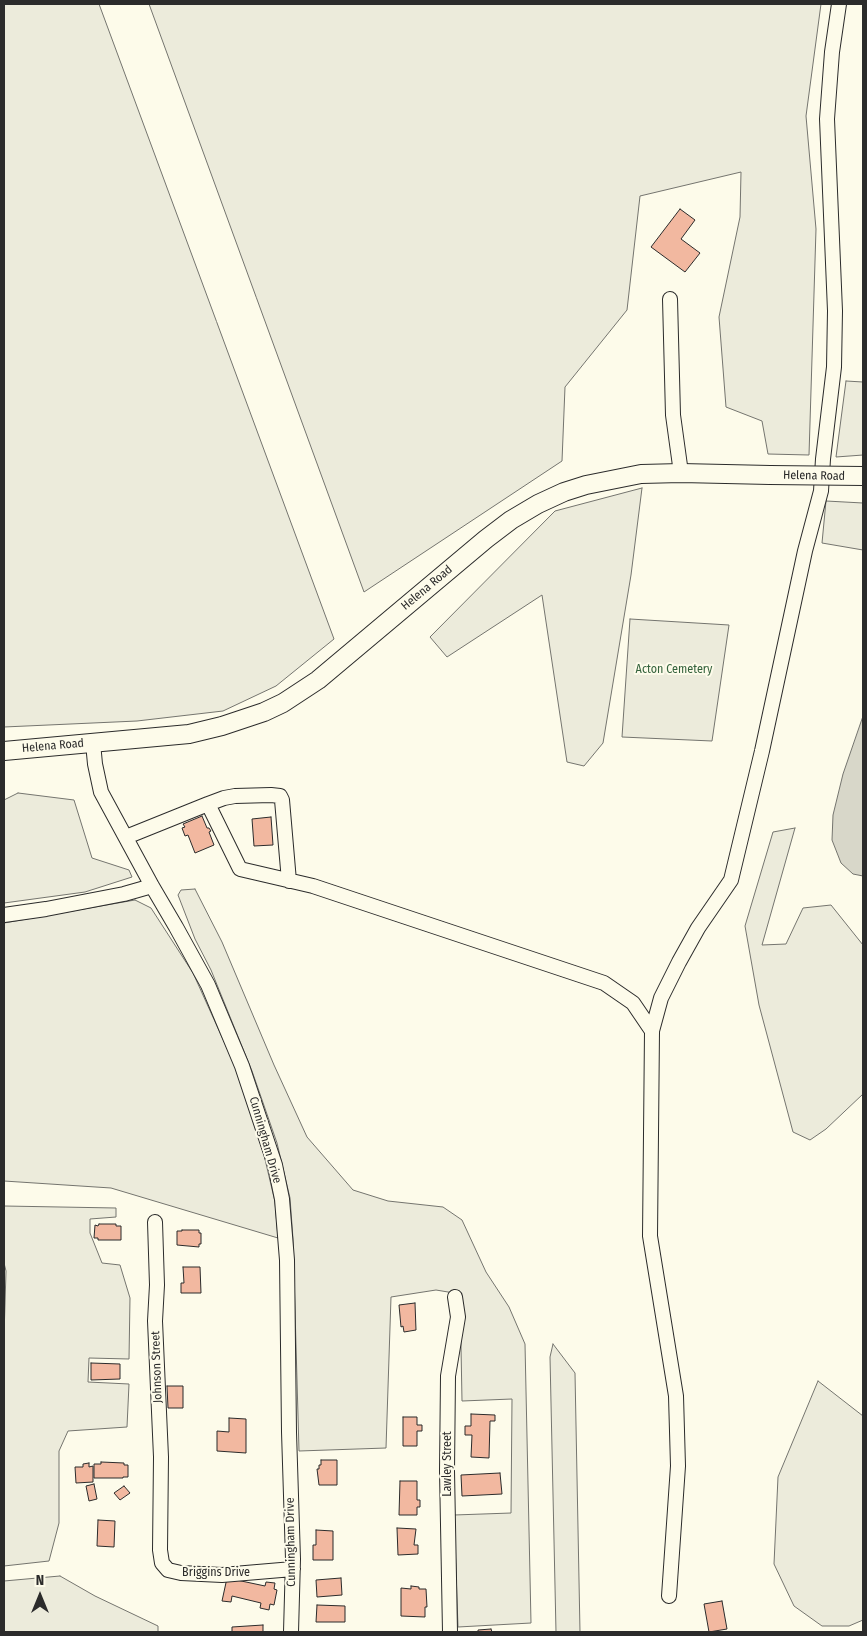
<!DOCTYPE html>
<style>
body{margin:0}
#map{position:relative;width:867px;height:1636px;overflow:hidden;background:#fdfbea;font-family:"Fira Sans Condensed",sans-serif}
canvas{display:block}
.frame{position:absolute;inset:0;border:5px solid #2b2b2b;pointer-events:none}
.north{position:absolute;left:15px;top:1571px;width:50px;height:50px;-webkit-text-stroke:4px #fdfbea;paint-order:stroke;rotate:0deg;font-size:14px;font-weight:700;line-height:20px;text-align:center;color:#2b2b2b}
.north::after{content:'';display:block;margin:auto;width:18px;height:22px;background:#2b2b2b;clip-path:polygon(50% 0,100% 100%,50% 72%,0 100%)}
</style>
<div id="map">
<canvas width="867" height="1636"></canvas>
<div class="frame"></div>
<div class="north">N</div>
</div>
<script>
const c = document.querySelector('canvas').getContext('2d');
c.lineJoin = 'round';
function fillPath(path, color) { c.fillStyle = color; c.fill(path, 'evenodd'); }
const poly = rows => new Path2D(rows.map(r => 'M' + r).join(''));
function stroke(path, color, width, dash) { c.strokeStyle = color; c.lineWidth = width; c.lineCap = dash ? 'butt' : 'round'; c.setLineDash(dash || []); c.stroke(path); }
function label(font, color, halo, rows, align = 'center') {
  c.font = font + ' "Fira Sans Condensed",sans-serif'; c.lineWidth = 4; c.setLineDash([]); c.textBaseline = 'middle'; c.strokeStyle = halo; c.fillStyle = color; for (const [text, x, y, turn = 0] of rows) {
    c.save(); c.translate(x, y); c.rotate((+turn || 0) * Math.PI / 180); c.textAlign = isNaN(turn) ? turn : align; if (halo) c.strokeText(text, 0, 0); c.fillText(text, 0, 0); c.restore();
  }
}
const green = poly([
 [4,4,99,4,334,639,276,686,223,711,137,721,4,727,4,4],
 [149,4,821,4,806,116,816,229,809,455,768,454,762,421,726,407,719,317,740,217,741,172,640,196,627,310,565,387,562,461,364,592,149,4],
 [846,381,863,382,863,455,836,457,846,381],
 [642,488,631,575,603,743,584,766,567,762,542,595,447,657,430,637,555,511,642,488],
 [826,501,863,503,863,550,822,543,826,501],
 [630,619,729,625,712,741,622,737,630,619],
 [18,793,74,800,92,858,129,870,132,877,85,892,4,903,4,800,18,793],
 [795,828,762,945,786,944,803,908,831,905,863,945,863,1094,826,1129,810,1140,793,1132,759,1005,745,926,773,832,795,828],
 [195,889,222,942,274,1065,307,1137,353,1190,388,1201,443,1207,462,1220,486,1272,509,1307,525,1344,531,1623,458,1627,454,1515,511,1513,512,1399,462,1401,460,1294,436,1290,391,1297,386,1448,299,1451,293,1239,290,1198,277,1143,252,1071,211,970,195,939,178,895,181,890,195,889],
 [135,900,151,908,193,973,240,1077,264,1155,275,1202,278,1238,111,1188,4,1181,4,923,135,900],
 [4,1206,116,1208,116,1217,90,1219,90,1233,102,1263,120,1265,130,1298,129,1359,89,1358,88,1382,129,1384,127,1427,68,1431,59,1451,59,1523,49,1561,4,1566,4,1336,6,1271,4,1263,4,1206],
 [553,1344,575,1373,580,1632,556,1632,550,1357,553,1344],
 [818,1381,863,1416,863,1620,849,1626,822,1626,794,1606,774,1564,778,1477,818,1381],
 [60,1576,95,1596,158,1626,158,1632,4,1632,4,1581,60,1576]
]);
const water = poly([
 [863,716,863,876,853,874,841,863,832,840,833,815,843,774,863,716]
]);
const building = poly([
 [680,209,695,220,681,239,700,253,685,272,651,247,680,209],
 [202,816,207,828,209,828,211,831,209,832,214,845,195,853,188,835,185,836,182,828,185,827,183,824,202,816],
 [271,817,273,845,254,846,252,819,271,817],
 [99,1224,116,1224,116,1226,121,1226,121,1240,98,1240,98,1238,94,1238,95,1225,98,1226,99,1224],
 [182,1230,199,1230,199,1233,201,1233,201,1244,199,1244,199,1247,177,1245,177,1231,182,1231,182,1230],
 [183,1267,200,1267,201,1293,181,1293,181,1283,184,1283,183,1267],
 [415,1303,416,1330,404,1332,403,1326,401,1327,399,1305,415,1303],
 [91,1363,120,1364,120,1379,91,1380,91,1363],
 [167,1386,183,1386,183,1408,168,1408,167,1386],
 [471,1414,495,1415,495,1421,490,1421,489,1458,471,1457,472,1435,465,1435,465,1426,471,1426,471,1414],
 [403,1417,417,1417,417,1425,422,1425,422,1431,417,1431,417,1446,403,1446,403,1417],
 [229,1418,246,1419,246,1453,217,1451,217,1431,229,1432,229,1418],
 [321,1460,337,1460,337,1485,319,1485,317,1469,319,1469,319,1465,321,1465,321,1460],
 [101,1462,124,1463,124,1465,128,1465,128,1477,123,1477,123,1478,94,1478,94,1464,101,1464,101,1462],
 [89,1463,89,1467,93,1466,93,1482,76,1483,75,1467,83,1467,83,1464,89,1463],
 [500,1473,502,1494,462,1496,461,1475,500,1473],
 [400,1481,417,1481,417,1500,420,1500,420,1507,417,1507,417,1515,399,1515,400,1481],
 [94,1484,97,1499,89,1501,86,1486,94,1484],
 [124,1486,130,1493,120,1500,114,1493,124,1486],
 [98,1520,115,1521,114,1547,97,1546,98,1520],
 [397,1528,416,1529,414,1545,418,1545,418,1554,398,1555,397,1528],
 [316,1530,333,1531,333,1560,313,1560,313,1545,316,1545,316,1530],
 [227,1578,265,1586,266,1582,275,1583,274,1589,277,1590,274,1605,270,1604,269,1610,260,1608,261,1603,232,1596,231,1602,222,1601,227,1578],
 [341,1578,342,1595,317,1597,316,1580,341,1578],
 [411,1586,419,1587,419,1589,426,1589,427,1607,425,1607,425,1617,401,1616,401,1588,411,1589,411,1586],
 [722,1601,727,1629,709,1632,704,1604,722,1601],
 [317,1605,345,1606,345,1622,316,1622,317,1605],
 [263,1625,263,1632,232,1632,232,1627,263,1625],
 [491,1629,492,1632,478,1632,478,1630,491,1629]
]);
const minor = poly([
 [670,299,673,415,681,473],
 [93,743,95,764,101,792,152,886,176,927,208,985,242,1066,275,1165,282,1199,287,1260,289,1432,293,1559,291,1632],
 [208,804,224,798,235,796,271,795,280,796,282,800,289,881],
 [126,837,208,804,240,869,313,886,604,983,633,1003,652,1031],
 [4,915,46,909,124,894,152,886],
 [155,1222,157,1285,155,1321,161,1457,160,1550,162,1563,168,1570,181,1573,222,1575,293,1569],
 [669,1596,678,1466,676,1396,650,1236,652,1031,661,998,679,962,698,928,731,880,762,751,805,551,821,491,823,459,834,367,835,311,827,119,832,52,839,4],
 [450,1632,447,1471,448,1376,458,1317,455,1297]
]);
const major = poly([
 [4,751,189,734,222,726,264,712,283,703,318,680,486,539,511,520,538,504,564,492,586,485,641,474,681,473,770,475]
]);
const majorBridge = poly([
 [770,475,863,476]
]);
const streetNames = [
 ["Helena Road",814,476,1],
 ["Helena Road",427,588,-40],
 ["Helena Road",53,746,-5],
 ["Cunningham Drive",265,1140,74],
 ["Johnson Street",157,1367,-92],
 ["Lawley Street",448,1464,-90],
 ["Cunningham Drive",291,1542,-91],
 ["Briggins Drive",216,1573]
];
const parkNames = [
 ["Acton Cemetery",674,670]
];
fillPath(green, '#ecebdb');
stroke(green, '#74746e', 1);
fillPath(water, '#d8d7c9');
stroke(water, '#74746e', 1);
fillPath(building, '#f2b8a0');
stroke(building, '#2b2b2b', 1);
stroke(minor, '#2b2b2b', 16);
stroke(major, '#2b2b2b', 20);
stroke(minor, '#fdfbea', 14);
stroke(major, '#fdfbea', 18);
stroke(majorBridge, '#2b2b2b', 20, []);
stroke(majorBridge, '#fdfbea', 18);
label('12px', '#2b2b2b', '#fdfbea', streetNames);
label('12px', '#34623c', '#fdfbea', parkNames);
</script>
